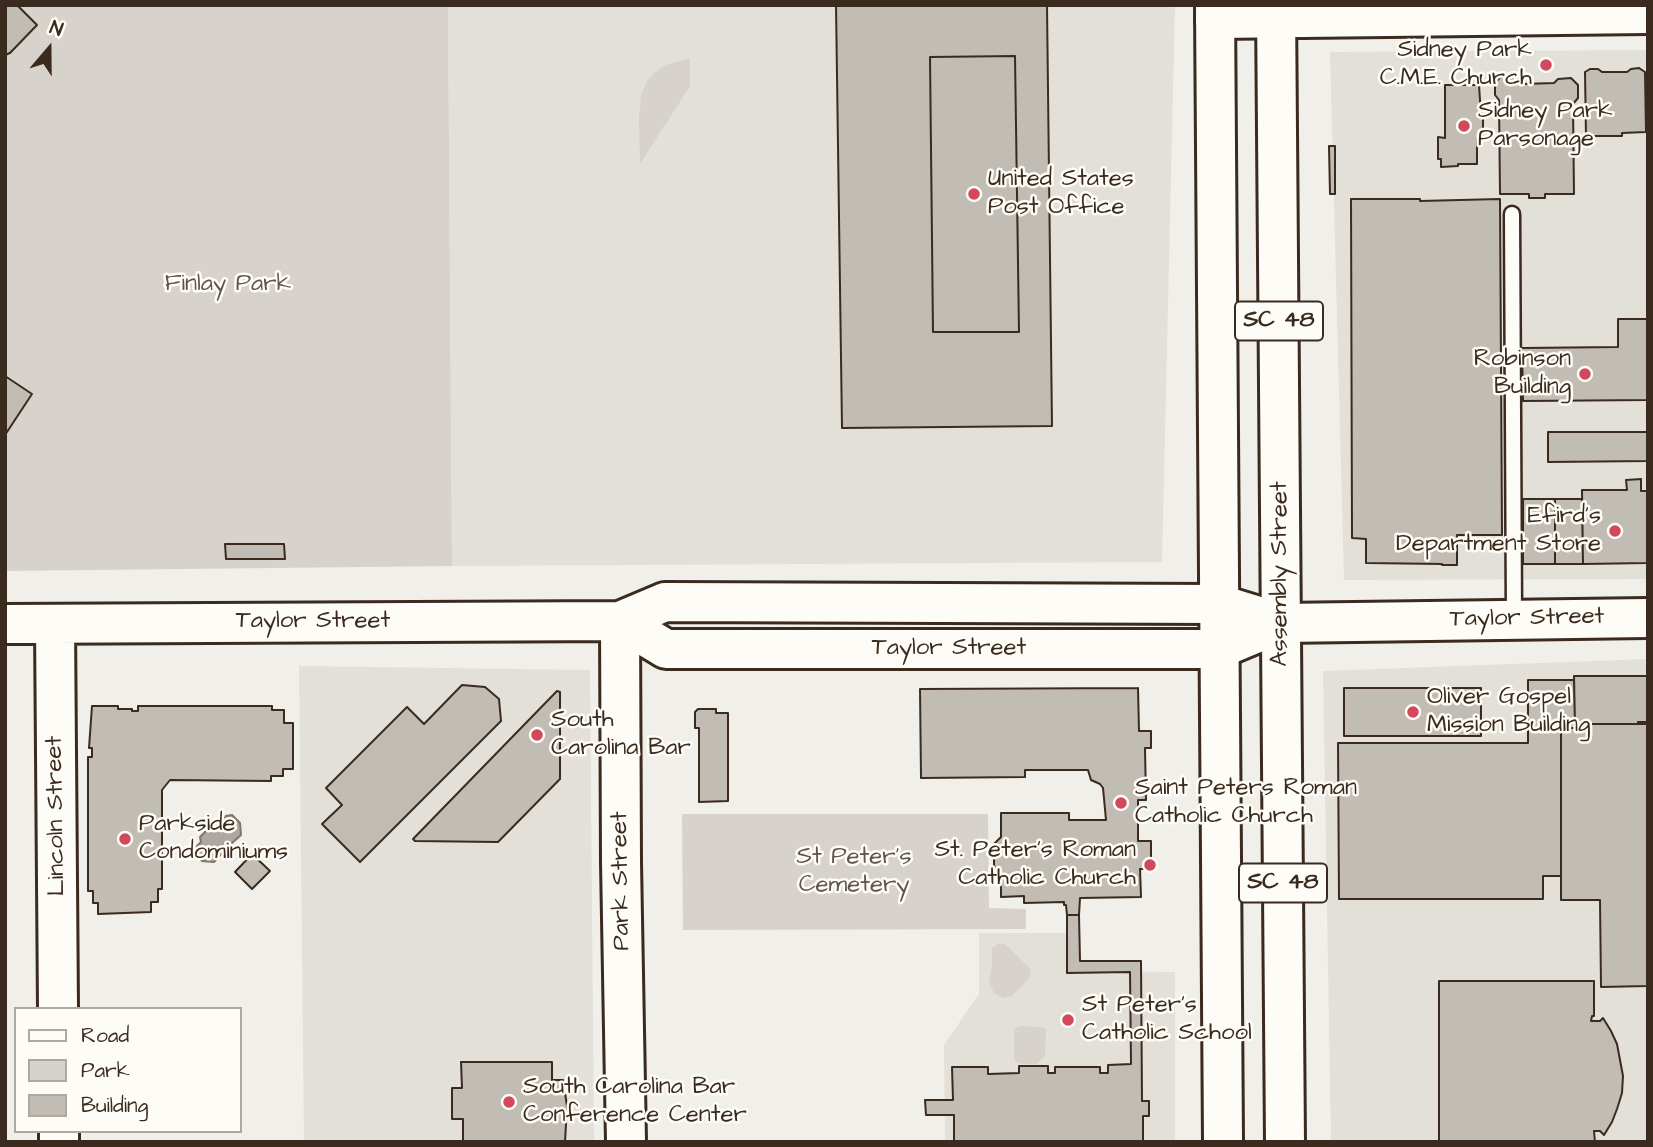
<!DOCTYPE html>
<style>
body{margin:0}
#map{position:relative;width:1653px;height:1147px;overflow:hidden;background:#f1efea;font-family:"Architects Daughter",sans-serif}
canvas{display:block}
.frame{position:absolute;inset:0;border:7px solid #3b2a1e;pointer-events:none}
.legend{position:absolute;left:14px;top:1007px;width:228px;height:126px;box-sizing:border-box;background:#fdfcf7;border:2px solid #afa8a0;margin:0;padding:9px 12px;list-style:none;font-size:21px;color:#3b2a1e}
.legend li{display:flex;align-items:center;gap:14px;height:35px}
.legend b{width:35px;border:2px solid #afa8a0}
.north{position:absolute;left:14px;top:14px;width:70px;height:70px;-webkit-text-stroke:5px #fdfcf7;paint-order:stroke;rotate:20deg;font-size:19px;font-weight:700;line-height:28px;text-align:center;color:#3b2a1e}
.north::after{content:'';display:block;margin:auto;width:24px;height:32px;background:#3b2a1e;clip-path:polygon(50% 0,100% 100%,50% 72%,0 100%)}
</style>
<div id="map">
<canvas width="1653" height="1147"></canvas>
<div class="frame"></div>
<ul class="legend">
<li><b style="height:9px;background:#fdfcf7"></b>Road</li>
<li><b style="height:19px;background:#d7d2cc"></b>Park</li>
<li><b style="height:19px;background:#c1bcb4"></b>Building</li>
</ul>
<div class="north">N</div>
</div>
<script>
const c = document.querySelector('canvas').getContext('2d');
c.lineJoin = 'round';
function fillPath(path, color) { c.fillStyle = color; c.fill(path, 'evenodd'); }
const poly = rows => new Path2D(rows.map(r => 'M' + r).join(''));
function stroke(path, color, width, dash) { c.strokeStyle = color; c.lineWidth = width; c.lineCap = dash ? 'butt' : 'round'; c.setLineDash(dash || []); c.stroke(path); }
function label(font, color, halo, rows, align = 'center') {
  c.font = font + ' "Architects Daughter",sans-serif'; c.lineWidth = 5; c.setLineDash([]); c.textBaseline = 'middle'; c.strokeStyle = halo; c.fillStyle = color; for (const [text, x, y, turn = 0] of rows) {
    c.save(); c.translate(x, y); c.rotate((+turn || 0) * Math.PI / 180); c.textAlign = isNaN(turn) ? turn : align; if (halo) c.strokeText(text, 0, 0); c.fillText(text, 0, 0); c.restore();
  }
}
const built = poly([
 [448,5,1175,5,1162,562,452,566],
 [1648,50,1648,579,1344,580,1330,52],
 [1648,659,1648,1142,1331,1142,1323,671],
 [299,666,590,670,594,1142,304,1142],
 [979,933,1068,933,1069,971,1175,972,1175,1142,945,1142,944,1045,979,994]
]);
const green = poly([
 [5,5,448,5,452,566,5,571],
 [690,58,690,86,640,164,639,118,641,95,647,81,654,73,665,65],
 [682,814,988,814,989,908,1026,909,1026,929,683,930],
 [999,943,1005,944,1030,968,1031,976,1024,984,1012,996,1003,998,994,993,989,983,992,965,992,948],
 [1020,1026,1038,1027,1044,1028,1046,1031,1045,1056,1036,1064,1022,1064,1016,1062,1014,1058,1014,1031,1016,1028]
]);
const water = poly([
 [232,815,240,823,241,835,232,843,233,850,228,854,223,852,214,862,202,861,196,854,196,847,201,842,200,837,217,820,220,822,226,816,232,815]
]);
const building = poly([
 [5,5,17,5,37,25,10,53,5,55,5,5],
 [836,5,1047,5,1052,426,842,428,836,5],
 [1015,56,1019,332,933,332,930,57,1015,56],
 [1015,56,1019,332,933,332,930,57,1015,56],
 [1639,68,1645,72,1646,132,1622,133,1622,136,1586,136,1585,72,1590,69,1598,69,1602,72,1627,72,1631,69,1639,68],
 [1514,76,1522,84,1554,83,1558,79,1571,78,1578,85,1578,98,1573,104,1574,194,1545,194,1545,198,1529,198,1529,194,1500,194,1499,100,1495,95,1495,83,1500,77,1514,76],
 [1445,85,1479,85,1481,115,1483,115,1483,139,1477,139,1477,164,1458,164,1458,166,1441,167,1441,159,1438,159,1438,137,1445,138,1445,85],
 [1329,146,1335,146,1335,194,1330,194,1329,146],
 [1351,199,1420,199,1420,201,1500,199,1502,535,1457,535,1457,565,1442,565,1442,564,1366,563,1366,539,1352,538,1351,199],
 [1618,319,1648,319,1648,400,1523,401,1522,348,1618,347,1618,319],
 [5,376,32,394,5,435,5,376],
 [1548,432,1648,432,1648,461,1548,462,1548,432],
 [1641,479,1641,491,1648,491,1648,563,1583,564,1582,490,1627,490,1626,480,1641,479],
 [1523,499,1555,499,1555,564,1523,564,1523,499],
 [1555,499,1582,499,1583,564,1555,564,1555,499],
 [225,544,284,544,285,559,226,559,225,544],
 [1574,676,1648,676,1648,722,1638,722,1638,724,1585,724,1585,728,1575,728,1574,676],
 [1528,680,1574,680,1575,728,1561,728,1561,876,1543,876,1543,899,1339,899,1338,743,1528,743,1528,680],
 [462,685,485,687,499,699,501,721,360,862,322,824,342,805,326,788,407,707,424,724,462,685],
 [1138,688,1139,731,1151,731,1151,748,1145,748,1146,800,1138,800,1138,841,1151,841,1151,869,1140,869,1141,897,1080,898,1079,915,1067,915,1066,905,1064,905,1064,902,1024,903,1024,896,1001,897,1001,876,994,866,994,844,1001,837,1001,813,1069,813,1069,820,1106,820,1103,788,1100,784,1091,780,1088,770,1025,770,1025,777,921,778,920,689,1138,688],
 [1344,688,1481,688,1481,736,1344,736,1344,688],
 [557,691,560,692,560,779,498,842,415,841,413,839,557,691],
 [92,706,118,706,118,709,132,709,132,711,138,711,138,706,272,706,272,710,284,710,284,723,293,723,293,769,283,769,283,776,271,776,271,781,170,780,162,790,162,889,158,889,158,902,151,902,151,912,98,914,98,903,93,903,93,891,88,891,88,757,92,757,92,748,89,748,92,706],
 [698,709,716,709,716,713,728,713,728,801,699,802,699,728,695,728,695,712,698,709],
 [1585,724,1648,724,1648,986,1601,987,1600,900,1561,900,1561,728,1585,728,1585,724],
 [252,854,270,871,252,889,235,872,252,854],
 [1067,915,1079,915,1080,961,1141,961,1142,1101,1149,1101,1149,1116,1143,1116,1143,1142,954,1142,954,1115,926,1115,925,1100,953,1100,952,1067,988,1067,988,1074,1019,1073,1019,1066,1048,1066,1048,1073,1055,1073,1055,1067,1100,1067,1100,1073,1108,1073,1108,1065,1131,1064,1130,972,1067,973,1067,915],
 [1439,981,1594,981,1594,1016,1592,1016,1591,1021,1600,1021,1603,1018,1611,1031,1617,1044,1623,1076,1622,1093,1617,1109,1612,1122,1604,1135,1600,1131,1594,1131,1595,1142,1439,1142,1439,981],
 [461,1062,552,1062,552,1080,563,1080,567,1106,565,1142,463,1142,463,1119,452,1119,452,1088,462,1088,461,1062]
]);
const lane = poly([
 [1512,214,1514,617]
]);
const secondary = poly([
 [1215,19,1648,14],
 [620,621,666,649,1219,649,1281,623],
 [620,621,621,862,626,1142],
 [5,624,620,621,665,602,1219,604,1281,623,1648,618],
 [55,624,58,1009],
 [59,1131,59,1142]
]);
const primary = poly([
 [1215,5,1223,1142],
 [1276,5,1285,1142]
]);
const markers = [
 [1546,65,7,"#d1495b"],
 [1464,126,7,"#d1495b"],
 [974,194,7,"#d1495b"],
 [1585,374,7,"#d1495b"],
 [1615,531,7,"#d1495b"],
 [1413,712,7,"#d1495b"],
 [537,735,7,"#d1495b"],
 [1121,803,7,"#d1495b"],
 [125,839,7,"#d1495b"],
 [1150,865,7,"#d1495b"],
 [1068,1020,7,"#d1495b"],
 [509,1102,7,"#d1495b"]
];
const shields = [
 [1279,321,88],
 [1283,883,88]
];
const shieldNames = [
 ["SC 48",1279,321],
 ["SC 48",1283,883]
];
const poiNames = [
 ["Sidney Park",1532,51,"right"],
 ["C.M.E. Church",1532,79,"right"],
 ["Sidney Park",1478,112],
 ["Parsonage",1478,140],
 ["United States",988,180],
 ["Post Office",988,208],
 ["Robinson",1571,360,"right"],
 ["Building",1571,388,"right"],
 ["Efird's",1601,517,"right"],
 ["Department Store",1601,545,"right"],
 ["Oliver Gospel",1427,698],
 ["Mission Building",1427,726],
 ["South",551,721],
 ["Carolina Bar",551,749],
 ["Saint Peters Roman",1135,789],
 ["Catholic Church",1135,817],
 ["Parkside",139,825],
 ["Condominiums",139,853],
 ["St. Peter's Roman",1136,851,"right"],
 ["Catholic Church",1136,879,"right"],
 ["St Peter's",1082,1006],
 ["Catholic School",1082,1034],
 ["South Carolina Bar",523,1088],
 ["Conference Center",523,1116]
];
const parkNames = [
 ["Finlay Park",228,285],
 ["St Peter's",854,858],
 ["Cemetery",854,886]
];
const streetNames = [
 ["Assembly Street",1281,574,-90],
 ["Taylor Street",1527,619,-1],
 ["Taylor Street",313,622],
 ["Taylor Street",949,649],
 ["Lincoln Street",57,816,-91],
 ["Park Street",622,881,-91]
];
fillPath(built, '#e3e0da');
fillPath(green, '#d7d2cc');
fillPath(water, '#aea69f');
stroke(water, '#80746b', 2);
fillPath(building, '#c1bcb4');
stroke(building, '#3b2a1e', 2);
stroke(lane, '#3b2a1e', 19);
stroke(secondary, '#3b2a1e', 44);
stroke(primary, '#3b2a1e', 44);
stroke(lane, '#fdfcf7', 14);
stroke(secondary, '#fdfcf7', 38);
stroke(primary, '#fdfcf7', 38);
for (const [x, y, r, color] of markers) { const dot = new Path2D(); dot.arc(x, y, r, 0, 2 * Math.PI); c.fillStyle = color; c.fill(dot); stroke(dot, '#fdfcf7', 2.5); }
for (const [x, y, w] of shields) { const box = new Path2D(); box.roundRect(x - w / 2, y - 19.5, w, 39, 5); c.fillStyle = '#fdfcf7'; c.fill(box); stroke(box, '#3b2a1e', 2); }
label('bold 23px', '#3b2a1e', null, shieldNames);
label('24px', '#3b2a1e', '#fdfcf7', poiNames, 'left');
label('24px', '#62544a', '#fdfcf7', parkNames);
label('24px', '#3b2a1e', '#fdfcf7', streetNames);
</script>
